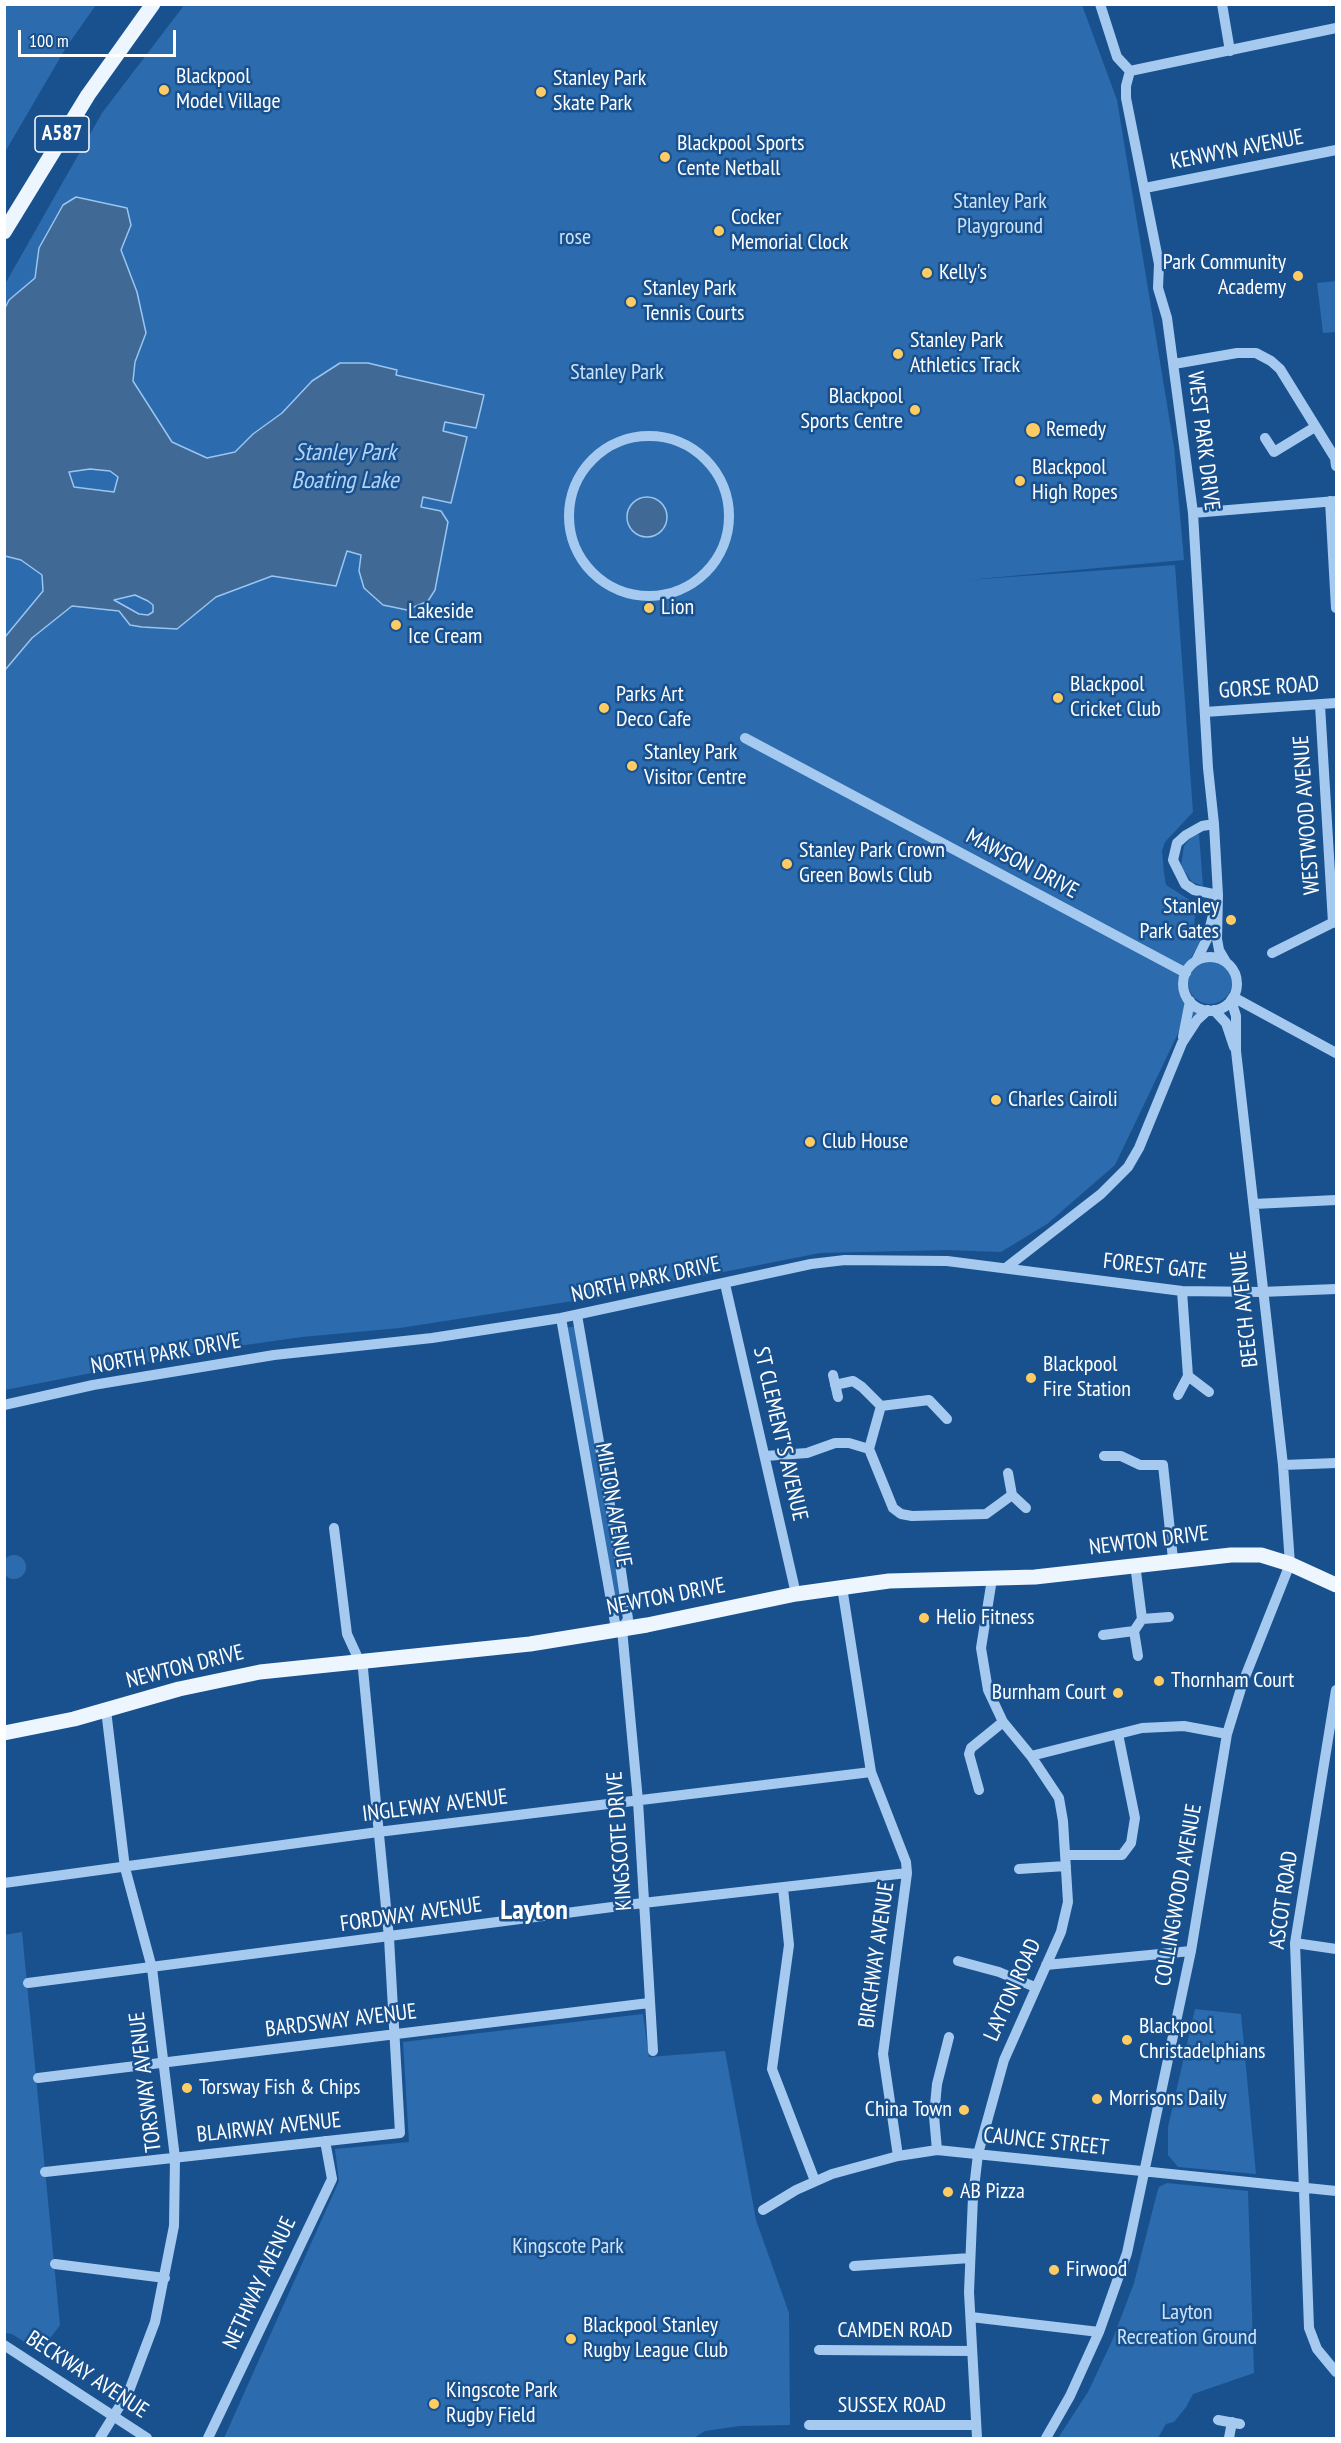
<!DOCTYPE html>
<style>
body{margin:0}
#map{position:relative;width:1341px;height:2443px;overflow:hidden;background:#19518e;font-family:"PT Sans Narrow",sans-serif}
canvas{display:block}
.frame{position:absolute;inset:0;border:6px solid #fff;pointer-events:none}
.scale{position:absolute;left:18px;top:30px;width:158px;height:27px;box-sizing:border-box;border:3px solid #fff;border-top:0;padding-left:8px;font-size:18px;line-height:21px;white-space:nowrap;color:#fff;-webkit-text-stroke:4px #19518e;paint-order:stroke}
</style>
<div id="map">
<canvas width="1341" height="2443"></canvas>
<div class="frame"></div>
<div class="scale">100 m</div>
</div>
<script>
const c = document.querySelector('canvas').getContext('2d');
c.lineJoin = 'round';
function fillPath(path, color) { c.fillStyle = color; c.fill(path, 'evenodd'); }
const poly = rows => new Path2D(rows.map(r => 'M' + r).join(''));
function stroke(path, color, width, dash) { c.strokeStyle = color; c.lineWidth = width; c.lineCap = dash ? 'butt' : 'round'; c.setLineDash(dash || []); c.stroke(path); }
function label(font, color, halo, rows, align = 'center') {
  c.font = font + ' "PT Sans Narrow",sans-serif'; c.lineWidth = 5; c.setLineDash([]); c.textBaseline = 'middle'; c.strokeStyle = halo; c.fillStyle = color; for (const [text, x, y, turn = 0] of rows) {
    c.save(); c.translate(x, y); c.rotate((+turn || 0) * Math.PI / 180); c.textAlign = isNaN(turn) ? turn : align; if (halo) c.strokeText(text, 0, 0); c.fillText(text, 0, 0); c.restore();
  }
}
const green = poly([
 [5,4,96,5,67,46,5,152],
 [185,4,1082,5,1117,100,1174,447,1184,560,968,580,1175,565,1193,812,1165,842,1162,851,1164,873,1166,885,1196,904,1193,937,1202,940,1179,977,1182,991,1198,1012,1182,1025,1115,1165,1047,1224,1001,1252,947,1250,820,1253,586,1299,400,1328,302,1337,203,1351,5,1390,5,284,102,113],
 [1336,281,1336,332,1323,333,1317,283],
 [1199,834,1203,886,1192,882,1181,866,1184,846,1192,836],
 '1188 982a22 22 0 1 1 44 0a22 22 0 1 1-44 0Z',
 [579,1326,629,1612,614,1615,562,1328],
 '2 1567a12 12 0 1 1 24 0a12 12 0 1 1-24 0Z',
 [22,1932,60,2325,40,2352,12,2334,5,2333,4,1935],
 [1195,2009,1241,2014,1256,2174,1178,2167,1168,2155,1168,2127],
 [643,2014,649,2057,725,2051,756,2220,789,2313,790,2425,740,2426,705,2431,694,2438,224,2438,339,2181,335,2149,409,2142,403,2042],
 [1167,2183,1248,2191,1254,2373,1193,2394,1186,2407,1174,2422,1166,2424,1158,2438,1058,2438,1088,2392,1112,2341,1134,2283,1157,2193,1159,2187]
]);
const water = poly([
 [76,197,127,208,131,225,121,250,137,292,146,333,135,362,133,381,172,442,207,458,235,452,253,434,282,413,312,381,340,363,368,363,397,370,396,375,484,395,476,428,445,422,443,431,467,437,451,503,423,497,421,507,441,511,448,522,435,590,428,601,407,610,383,605,364,588,359,571,361,555,347,551,336,586,272,576,216,597,177,629,142,627,130,625,119,611,72,606,32,638,5,670,5,637,43,591,42,575,21,560,5,556,5,308,9,300,35,278,39,248,63,205,76,197],
 [90,469,110,471,118,477,114,492,74,487,69,472,90,469],
 [135,595,148,601,153,605,153,612,148,615,139,614,114,600,135,595],
 '627 517a20 20 0 1 1 40 0a20 20 0 1 1-40 0Z'
]);
const minor = poly([
 [1100,4,1117,57,1130,71],
 [1222,4,1230,51],
 [1130,71,1126,86,1126,98,1159,264,1158,288,1167,318,1193,513,1208,768,1214,824,1218,895,1217,939,1219,950,1226,962],
 [1130,71,1336,28],
 [1145,188,1336,150],
 [1174,364,1237,353,1256,353,1271,361,1280,369,1335,458,1336,466],
 '569 516a80 80 0 1 1 160 0a80 80 0 1 1-160 0Z',
 [1265,438,1274,452,1315,427],
 [1330,501,1336,608],
 [1193,513,1336,501],
 [1320,705,1333,923],
 [1205,712,1336,703],
 [745,738,1186,973],
 [1214,824,1202,826,1186,835,1177,843,1173,860,1185,884,1194,890,1218,895],
 [1272,953,1336,921],
 '1183 984a27 27 0 1 1 54 0a27 27 0 1 1-54 0Z',
 [1196,961,1207,939,1213,915],
 [1233,997,1336,1053],
 [1214,1010,1226,1023,1234,1047],
 [1183,1037,1190,1001],
 [1254,1204,1336,1200],
 [1007,1267,1101,1194,1128,1167,1139,1148,1182,1043,1197,1020,1208,1010],
 [725,1284,796,1594],
 [577,1315,619,1557,628,1619,622,1629],
 [561,1318,615,1623,622,1629],
 [833,1375,838,1397],
 [1188,1376,1209,1392],
 [835,1385,853,1381,862,1387,881,1406],
 [1178,1395,1188,1376,1182,1291],
 [4,1405,93,1385,274,1355,432,1338,561,1318,811,1264,845,1260,947,1261,1182,1291,1261,1292,1336,1289],
 [869,1449,881,1406,929,1400,947,1419],
 [765,1456,807,1453,835,1443,849,1443,869,1449,893,1508,901,1514,912,1516,986,1514,1012,1495],
 [1104,1456,1121,1456,1140,1465,1163,1465,1173,1559],
 [1283,1465,1336,1463],
 [1008,1473,1012,1495,1026,1508],
 [1135,1564,1142,1619,1134,1631,1138,1656],
 [842,1587,871,1772,906,1862,907,1873,883,2054,898,2156],
 [1142,1619,1169,1617],
 [622,1629,638,1801,653,2051],
 [1103,1635,1134,1631],
 [1336,1690,1295,1943,1309,2328,1317,2349,1336,2372],
 [1031,1756,1142,1728,1184,1726,1227,1734],
 [979,1790,969,1754,971,1748,1003,1722],
 [1065,1855,1122,1855,1131,1843,1135,1818,1118,1734],
 [1019,1869,1066,1866],
 [4,1883,378,1832,871,1772],
 [783,1888,789,1945,772,2069,815,2181],
 [1295,1943,1336,1949],
 [958,1961,999,1972,1035,1987],
 [1046,1965,1191,1951],
 [28,1983,643,1903,907,1873],
 [38,2078,649,2003],
 [937,2150,934,2116,937,2084,949,2037],
 [45,2172,400,2133,389,1938,363,1669,347,1634,334,1528],
 [763,2210,796,2190,832,2174,898,2156,937,2150,1336,2191],
 [55,2264,165,2278],
 [854,2266,970,2258],
 [971,2317,1099,2332],
 [4,2345,147,2438],
 [819,2350,972,2351],
 [1218,2420,1240,2424],
 [809,2425,976,2425],
 [100,2438,129,2391,155,2322,174,2226,175,2158,152,1968,125,1868,106,1710],
 [208,2438,332,2179,325,2141],
 [977,2438,969,2292,973,2197,978,2154,1004,2060,1061,1932,1068,1902,1063,1821,1059,1798,1031,1756,1003,1722,988,1690,981,1648,992,1579],
 [1046,2438,1070,2396,1099,2332,1127,2253,1191,1951,1227,1734,1243,1682,1290,1564,1283,1465,1236,1051,1236,1016,1231,1000],
 [1229,2438,1232,2422]
]);
const major = poly([
 [4,232,88,95,153,4],
 [4,1733,74,1719,179,1689,260,1672,530,1644,647,1625,796,1594,889,1581,1035,1577,1231,1555,1261,1555,1290,1564,1336,1585]
]);
const markers = [
 [164,90,6,"#ffcc63"],
 [541,92,6,"#ffcc63"],
 [665,157,6,"#ffcc63"],
 [719,231,6,"#ffcc63"],
 [927,273,6,"#ffcc63"],
 [1298,276,6,"#ffcc63"],
 [631,302,6,"#ffcc63"],
 [898,354,6,"#ffcc63"],
 [915,410,6,"#ffcc63"],
 [1033,430,8,"#ffcc63"],
 [1020,481,6,"#ffcc63"],
 [649,608,6,"#ffcc63"],
 [396,625,6,"#ffcc63"],
 [1058,698,6,"#ffcc63"],
 [604,708,6,"#ffcc63"],
 [632,766,6,"#ffcc63"],
 [787,864,6,"#ffcc63"],
 [1231,920,6,"#ffcc63"],
 [996,1100,6,"#ffcc63"],
 [810,1142,6,"#ffcc63"],
 [1031,1378,6,"#ffcc63"],
 [924,1618,6,"#ffcc63"],
 [1159,1681,6,"#ffcc63"],
 [1118,1693,6,"#ffcc63"],
 [1127,2040,6,"#ffcc63"],
 [187,2088,6,"#ffcc63"],
 [1097,2099,6,"#ffcc63"],
 [964,2110,6,"#ffcc63"],
 [948,2192,6,"#ffcc63"],
 [1054,2270,6,"#ffcc63"],
 [571,2339,6,"#ffcc63"],
 [434,2404,6,"#ffcc63"]
];
const shields = [
 [62,134,54]
];
const shieldNames = [
 ["A587",62,134]
];
const poiNames = [
 ["Blackpool",176,77],
 ["Model Village",176,102],
 ["Stanley Park",553,79],
 ["Skate Park",553,104],
 ["Blackpool Sports",677,144],
 ["Cente Netball",677,169],
 ["Cocker",731,218],
 ["Memorial Clock",731,243],
 ["Park Community",1286,263,"right"],
 ["Academy",1286,288,"right"],
 ["Kelly's",939,273],
 ["Stanley Park",643,289],
 ["Tennis Courts",643,314],
 ["Stanley Park",910,341],
 ["Athletics Track",910,366],
 ["Blackpool",903,397,"right"],
 ["Sports Centre",903,422,"right"],
 ["Remedy",1046,430],
 ["Blackpool",1032,468],
 ["High Ropes",1032,493],
 ["Lion",661,608],
 ["Lakeside",408,612],
 ["Ice Cream",408,637],
 ["Blackpool",1070,685],
 ["Cricket Club",1070,710],
 ["Parks Art",616,695],
 ["Deco Cafe",616,720],
 ["Stanley Park",644,753],
 ["Visitor Centre",644,778],
 ["Stanley Park Crown",799,851],
 ["Green Bowls Club",799,876],
 ["Stanley",1219,907,"right"],
 ["Park Gates",1219,932,"right"],
 ["Charles Cairoli",1008,1100],
 ["Club House",822,1142],
 ["Blackpool",1043,1365],
 ["Fire Station",1043,1390],
 ["Helio Fitness",936,1618],
 ["Thornham Court",1171,1681],
 ["Burnham Court",1106,1693,"right"],
 ["Blackpool",1139,2027],
 ["Christadelphians",1139,2052],
 ["Torsway Fish & Chips",199,2088],
 ["Morrisons Daily",1109,2099],
 ["China Town",952,2110,"right"],
 ["AB Pizza",960,2192],
 ["Firwood",1066,2270],
 ["Blackpool Stanley",583,2326],
 ["Rugby League Club",583,2351],
 ["Kingscote Park",446,2391],
 ["Rugby Field",446,2416]
];
const streetNames = [
 ["KENWYN AVENUE",1237,150,-11],
 ["WEST PARK DRIVE",1203,441,83],
 ["GORSE ROAD",1269,688,-4],
 ["WESTWOOD AVENUE",1307,815,-94],
 ["MAWSON DRIVE",1022,864,28],
 ["FOREST GATE",1155,1267,6],
 ["NORTH PARK DRIVE",646,1280,-12],
 ["BEECH AVENUE",1245,1309,-96],
 ["NORTH PARK DRIVE",166,1354,-10],
 ["ST CLEMENT'S AVENUE",780,1434,77],
 ["MILTON AVENUE",613,1505,80],
 ["NEWTON DRIVE",1149,1541,-7],
 ["NEWTON DRIVE",666,1597,-11],
 ["NEWTON DRIVE",185,1667,-14],
 ["INGLEWAY AVENUE",435,1806,-7],
 ["KINGSCOTE DRIVE",620,1841,-94],
 ["COLLINGWOOD AVENUE",1179,1895,-80],
 ["ASCOT ROAD",1284,1900,-82],
 ["FORDWAY AVENUE",411,1915,-8],
 ["BIRCHWAY AVENUE",877,1955,-82],
 ["LAYTON ROAD",1013,1990,-66],
 ["BARDSWAY AVENUE",341,2021,-7],
 ["TORSWAY AVENUE",146,2082,-97],
 ["BLAIRWAY AVENUE",269,2128,-6],
 ["CAUNCE STREET",1046,2142,6],
 ["NETHWAY AVENUE",260,2283,-65],
 ["CAMDEN ROAD",895,2331],
 ["BECKWAY AVENUE",87,2375,33],
 ["SUSSEX ROAD",892,2406]
];
const parkNames = [
 ["Stanley Park",1000,202],
 ["Playground",1000,227],
 ["rose",575,238],
 ["Stanley Park",617,373],
 ["Kingscote Park",568,2247],
 ["Layton",1187,2313],
 ["Recreation Ground",1187,2338]
];
const waterNames = [
 ["Stanley Park",345,453],
 ["Boating Lake",345,481]
];
const districtNames = [
 ["Layton",534,1911]
];
fillPath(green, '#2c6bad');
fillPath(water, '#416995');
stroke(water, '#98c5f1', 1.5);
stroke(minor, '#a6caef', 10);
stroke(major, '#edf5ff', 15);
for (const [x, y, r, color] of markers) { const dot = new Path2D(); dot.arc(x, y, r, 0, 2 * Math.PI); c.fillStyle = color; c.fill(dot); stroke(dot, '#19518e', 2); }
for (const [x, y, w] of shields) { const box = new Path2D(); box.roundRect(x - w / 2, y - 18, w, 36, 4.5); c.fillStyle = '#19518e'; c.fill(box); stroke(box, '#fff', 1.5); }
label('bold 21px', '#fff', null, shieldNames);
label('22px', '#fff', '#19518e', poiNames, 'left');
label('22px', '#fff', '#19518e', streetNames);
label('22px', '#cce3fa', '#19518e', parkNames);
label('italic 24px', '#b2d3f6', '#19518e', waterNames);
label('bold 28px', '#fff', '#19518e', districtNames);
</script>
